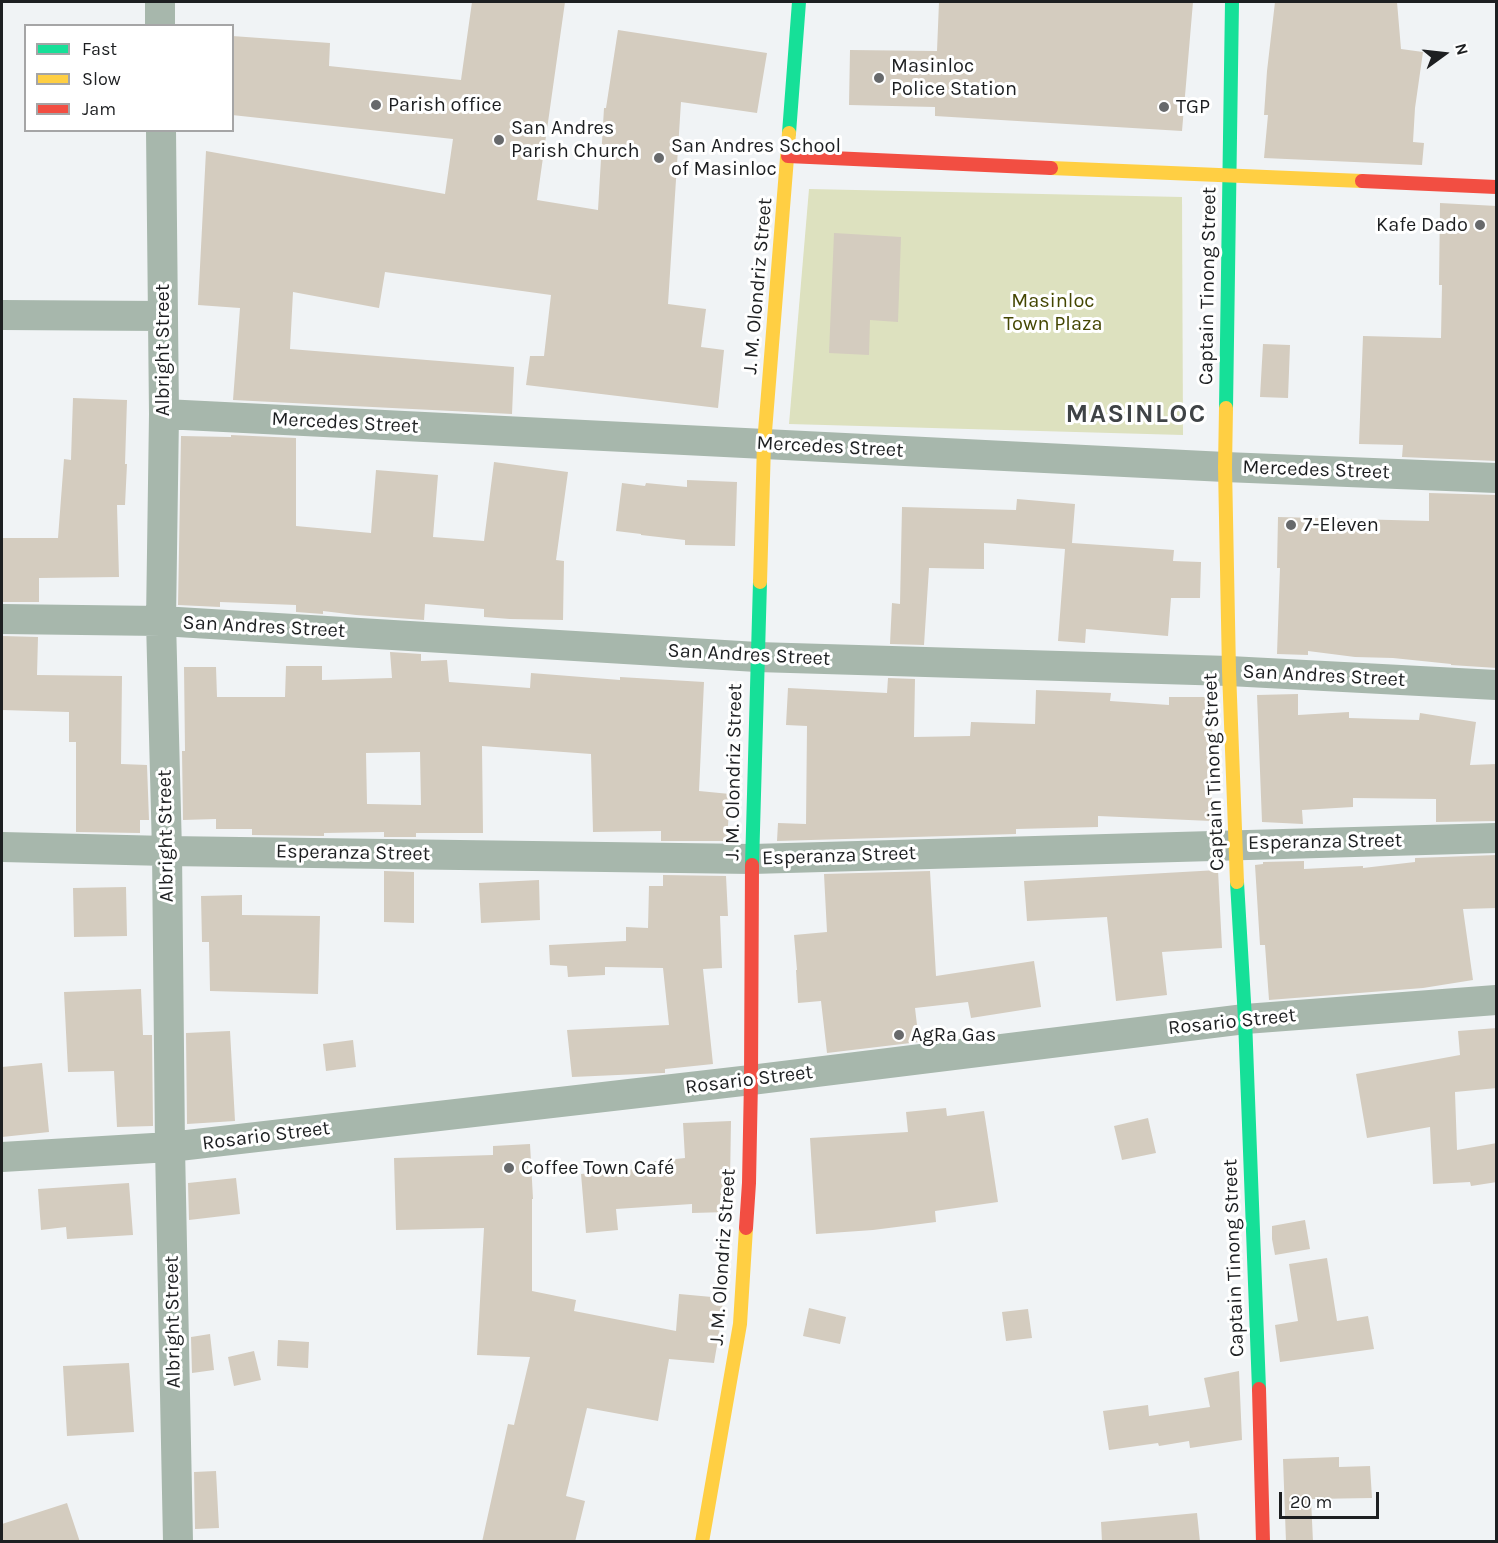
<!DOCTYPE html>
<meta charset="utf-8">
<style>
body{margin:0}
#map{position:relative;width:1498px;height:1543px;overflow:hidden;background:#f0f3f5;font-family:Karla,sans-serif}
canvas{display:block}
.frame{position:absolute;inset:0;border:3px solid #1d1f21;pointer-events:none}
.legend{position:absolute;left:24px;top:24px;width:210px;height:108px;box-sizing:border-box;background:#fff;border:2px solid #a5a5a6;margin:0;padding:8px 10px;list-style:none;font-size:18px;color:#1d1f21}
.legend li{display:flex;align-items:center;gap:12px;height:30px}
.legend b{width:30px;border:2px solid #a5a5a6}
.north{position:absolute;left:1414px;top:24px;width:60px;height:60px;-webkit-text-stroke:4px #fff;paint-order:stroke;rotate:75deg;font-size:16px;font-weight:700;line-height:24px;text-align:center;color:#1d1f21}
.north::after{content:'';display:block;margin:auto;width:21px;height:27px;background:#1d1f21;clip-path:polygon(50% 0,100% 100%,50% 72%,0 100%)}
.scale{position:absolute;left:1279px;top:1492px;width:100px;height:27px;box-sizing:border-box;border:3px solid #1d1f21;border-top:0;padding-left:8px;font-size:18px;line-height:21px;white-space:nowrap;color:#1d1f21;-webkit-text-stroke:4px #fff;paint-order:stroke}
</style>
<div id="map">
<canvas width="1498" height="1543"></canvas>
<div class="frame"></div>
<ul class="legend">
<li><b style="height:8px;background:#16e098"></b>Fast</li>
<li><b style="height:8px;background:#ffcf43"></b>Slow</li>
<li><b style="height:8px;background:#f24e42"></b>Jam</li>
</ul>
<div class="north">N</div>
<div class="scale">20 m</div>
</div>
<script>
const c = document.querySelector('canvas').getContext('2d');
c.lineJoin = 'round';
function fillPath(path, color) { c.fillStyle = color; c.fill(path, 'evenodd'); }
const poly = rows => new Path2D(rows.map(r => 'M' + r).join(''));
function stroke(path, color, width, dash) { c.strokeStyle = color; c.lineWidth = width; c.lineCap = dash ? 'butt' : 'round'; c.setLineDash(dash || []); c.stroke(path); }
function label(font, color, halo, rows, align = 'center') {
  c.font = font + ' Karla,sans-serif'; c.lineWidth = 6; c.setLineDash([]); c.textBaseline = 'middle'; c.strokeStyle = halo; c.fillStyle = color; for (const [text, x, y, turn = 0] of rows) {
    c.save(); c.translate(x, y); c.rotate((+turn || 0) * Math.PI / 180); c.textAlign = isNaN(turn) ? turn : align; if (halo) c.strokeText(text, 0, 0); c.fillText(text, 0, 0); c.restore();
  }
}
const green = poly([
 [809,189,1182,197,1183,435,789,424]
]);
const building = poly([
 [472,2,565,2,537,200,598,210,604,108,606,108,618,30,767,53,757,113,681,102,668,304,706,309,701,347,724,350,718,408,526,385,530,356,544,356,551,295,385,272,379,308,293,292,290,349,514,367,512,414,233,400,240,308,198,305,206,151,445,194,453,139,232,115,232,36,330,43,329,66,461,80],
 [939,2,1193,2,1182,131,935,116,935,107,849,105,850,50,937,51],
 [1275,2,1397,2,1401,49,1423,52,1415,108,1413,142,1424,143,1422,165,1264,158,1268,115,1264,115,1267,71],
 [1440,203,1497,206,1497,461,1402,457,1403,445,1359,444,1363,336,1441,338,1442,285,1439,285],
 [834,233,901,237,898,322,870,320,869,355,829,353],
 [1263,344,1290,345,1288,398,1260,397],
 [73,398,127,400,125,464,127,464,125,505,117,505,119,577,39,578,39,602,2,602,2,538,58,538,64,459,71,460],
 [231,435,296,438,296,526,371,533,376,470,438,475,433,537,484,541,494,462,568,472,556,560,564,561,563,620,510,619,484,617,484,609,425,604,424,620,356,615,323,611,323,614,296,612,296,605,220,602,220,607,178,605,181,436,231,437],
 [687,480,737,482,735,546,685,545,685,540,641,535,641,534,616,531,622,483,645,486,646,483,687,487],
 [1429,493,1497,495,1497,668,1451,665,1451,664,1393,658,1355,657,1308,651,1308,655,1277,654,1280,568,1277,568,1278,517,1429,521],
 [1017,499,1075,504,1072,543,1174,550,1173,561,1201,562,1200,598,1171,598,1168,636,1086,629,1085,643,1058,641,1065,549,984,543,984,569,929,568,924,645,890,644,892,603,900,604,902,507,1016,510],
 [2,636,38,637,37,675,122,676,121,764,147,765,149,820,140,820,140,833,76,832,76,742,69,742,69,712,2,710],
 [390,652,421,654,421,661,447,660,449,682,530,688,531,673,620,680,620,677,704,682,699,791,730,794,727,841,661,841,661,831,593,832,591,754,482,746,483,833,416,833,416,837,384,837,384,832,324,833,324,836,252,835,252,829,216,829,216,819,183,820,182,751,185,751,184,667,216,667,217,697,285,697,286,666,322,666,322,680,392,678],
 [420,752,421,805,367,804,366,753],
 [888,678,915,679,914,737,970,736,971,722,1035,724,1036,690,1111,693,1110,701,1169,705,1169,697,1211,697,1213,754,1211,821,1098,816,1098,827,1016,829,1016,834,777,841,778,823,806,824,807,726,786,725,788,688,887,693],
 [1298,694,1298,715,1349,712,1349,718,1419,720,1420,713,1476,722,1470,765,1497,764,1497,821,1436,822,1436,799,1353,798,1353,807,1302,810,1303,824,1262,822,1257,695],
 [1497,855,1497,908,1463,909,1473,980,1423,988,1269,1000,1265,945,1260,945,1255,865,1263,864,1263,862,1304,861,1304,869,1363,866,1363,868,1415,862,1415,858],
 [1218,870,1222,948,1162,952,1167,995,1116,1001,1107,917,1027,921,1024,881],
 [384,871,414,872,414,923,384,922],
 [930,871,936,976,1034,961,1041,1007,971,1018,968,1002,915,1008,919,1042,827,1053,821,1001,798,1003,796,970,797,970,794,935,827,932,824,874],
 [663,875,726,876,728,916,720,916,722,968,703,969,713,1064,665,1069,665,1073,663,1073,572,1077,567,1030,669,1025,663,968,605,967,605,975,568,977,567,966,550,965,549,945,626,941,626,927,648,928,649,886,663,886],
 [539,880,540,920,481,923,479,883],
 [126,887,127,936,74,937,73,888],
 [242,895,242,915,320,916,318,994,210,991,209,942,202,942,201,896],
 [141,989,143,1035,152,1035,153,1126,117,1127,114,1071,68,1072,64,992],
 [1497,1028,1497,1088,1455,1092,1457,1150,1497,1143,1497,1182,1471,1186,1470,1182,1433,1184,1430,1127,1367,1138,1356,1074,1460,1055,1458,1031],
 [230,1031,235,1121,187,1124,186,1033],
 [353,1040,356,1067,326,1071,323,1044],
 [42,1063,49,1132,2,1137,2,1067],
 [946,1108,947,1116,984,1111,998,1202,935,1211,936,1222,873,1230,816,1234,810,1138,908,1132,906,1112],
 [1148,1118,1156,1153,1122,1160,1114,1126],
 [731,1121,730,1182,728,1212,692,1213,692,1204,616,1209,618,1230,586,1233,581,1174,647,1168,647,1162,685,1158,683,1123],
 [530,1144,533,1199,532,1199,532,1291,576,1300,574,1311,676,1331,679,1294,723,1298,721,1322,714,1363,669,1359,658,1421,587,1408,566,1496,585,1501,575,1542,482,1542,508,1424,514,1425,530,1357,477,1355,484,1228,396,1230,394,1158,493,1155,493,1146],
 [236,1178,240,1214,189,1220,188,1183],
 [129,1183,133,1235,67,1239,66,1227,41,1230,38,1189],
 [1305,1220,1310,1249,1275,1255,1272,1239,1272,1226],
 [1327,1258,1337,1321,1368,1316,1374,1349,1280,1362,1275,1325,1298,1321,1289,1264],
 [809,1308,846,1317,840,1344,803,1336],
 [1028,1309,1032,1338,1006,1341,1002,1312],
 [210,1334,214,1370,192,1373,191,1337],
 [278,1340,309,1342,308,1368,277,1366],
 [254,1351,261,1380,234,1386,228,1357],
 [129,1363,134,1432,67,1436,63,1366],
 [1239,1371,1242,1440,1190,1448,1189,1441,1159,1446,1158,1443,1109,1450,1103,1411,1148,1405,1149,1416,1210,1407,1204,1378],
 [1339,1457,1339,1467,1370,1466,1372,1498,1311,1499,1313,1542,1286,1542,1283,1459],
 [216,1471,219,1528,195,1529,194,1472],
 [67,1503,80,1542,2,1542,2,1524],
 [1197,1513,1200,1542,1102,1542,1101,1522]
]);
const street = poly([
 [160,2,160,26],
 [161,130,164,414,161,621,167,851,170,1147,178,1542],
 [2,315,163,316],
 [164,414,1225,467,1496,478],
 [2,619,161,621,757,657,1229,671,1496,685],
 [2,847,167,851,752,859,1496,838],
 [2,1157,170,1147,751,1080,1245,1019,1496,1000]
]);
const fast = poly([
 [789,133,799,2],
 [1226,408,1232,2],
 [752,865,760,582],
 [1237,882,1245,1019,1259,1389]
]);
const slow = poly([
 [1051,168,1362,181],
 [1226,408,1225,467,1229,671,1237,882],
 [760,582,764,444,789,133],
 [702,1542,740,1324,746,1228]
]);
const jam = poly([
 [788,156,1051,168],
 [1362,181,1496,187],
 [746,1228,749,1183,751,1080,752,865],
 [1259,1389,1263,1542]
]);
const markers = [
 [879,78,6,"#67696b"],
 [376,105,6,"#67696b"],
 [1164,107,6,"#67696b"],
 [499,140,6,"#67696b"],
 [659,158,6,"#67696b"],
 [1480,225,6,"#67696b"],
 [1291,525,6,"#67696b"],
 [899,1035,6,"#67696b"],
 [509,1168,6,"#67696b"]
];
const poiNames = [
 ["Masinloc",891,66],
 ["Police Station",891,89],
 ["Parish office",388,105],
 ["TGP",1176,107],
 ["San Andres",511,128],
 ["Parish Church",511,151],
 ["San Andres School",671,146],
 ["of Masinloc",671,169],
 ["Kafe Dado",1468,225,"right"],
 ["7-Eleven",1303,525],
 ["AgRa Gas",911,1035],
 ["Coffee Town Café",521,1168]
];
const streetNames = [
 ["J. M. Olondriz Street",758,286,-85],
 ["Captain Tinong Street",1208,286,-89],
 ["Albright Street",163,350,-90],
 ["Mercedes Street",345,423,3],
 ["Mercedes Street",830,447,3],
 ["Mercedes Street",1316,470,2],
 ["San Andres Street",264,627,3],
 ["San Andres Street",749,655,3],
 ["San Andres Street",1324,676,3],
 ["J. M. Olondriz Street",734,772,-89],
 ["Captain Tinong Street",1214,772,-92],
 ["Albright Street",166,836,-91],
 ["Esperanza Street",1325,842,-1],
 ["Esperanza Street",353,853,1],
 ["Esperanza Street",839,856,-2],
 ["Rosario Street",1232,1022,-6],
 ["Rosario Street",749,1080,-7],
 ["Rosario Street",266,1136,-7],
 ["J. M. Olondriz Street",723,1257,-86],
 ["Captain Tinong Street",1234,1258,-92],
 ["Albright Street",173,1322,-91]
];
const parkNames = [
 ["Masinloc",1053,301],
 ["Town Plaza",1053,324]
];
const districtNames = [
 ["MASINLOC",1136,415]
];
fillPath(green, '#dde1bf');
fillPath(building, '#d4ccbf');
stroke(street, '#a7b7ac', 30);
stroke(fast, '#16e098', 14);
stroke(slow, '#ffcf43', 14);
stroke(jam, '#f24e42', 14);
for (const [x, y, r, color] of markers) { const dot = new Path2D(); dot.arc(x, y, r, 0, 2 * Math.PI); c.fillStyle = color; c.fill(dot); stroke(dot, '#fff', 2); }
label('20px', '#1d1f21', '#fff', poiNames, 'left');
label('20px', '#1d1f21', '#fff', streetNames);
label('20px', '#444602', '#fff', parkNames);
c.letterSpacing = '1.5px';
label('bold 26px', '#3f4346', '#fff', districtNames);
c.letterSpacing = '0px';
</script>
